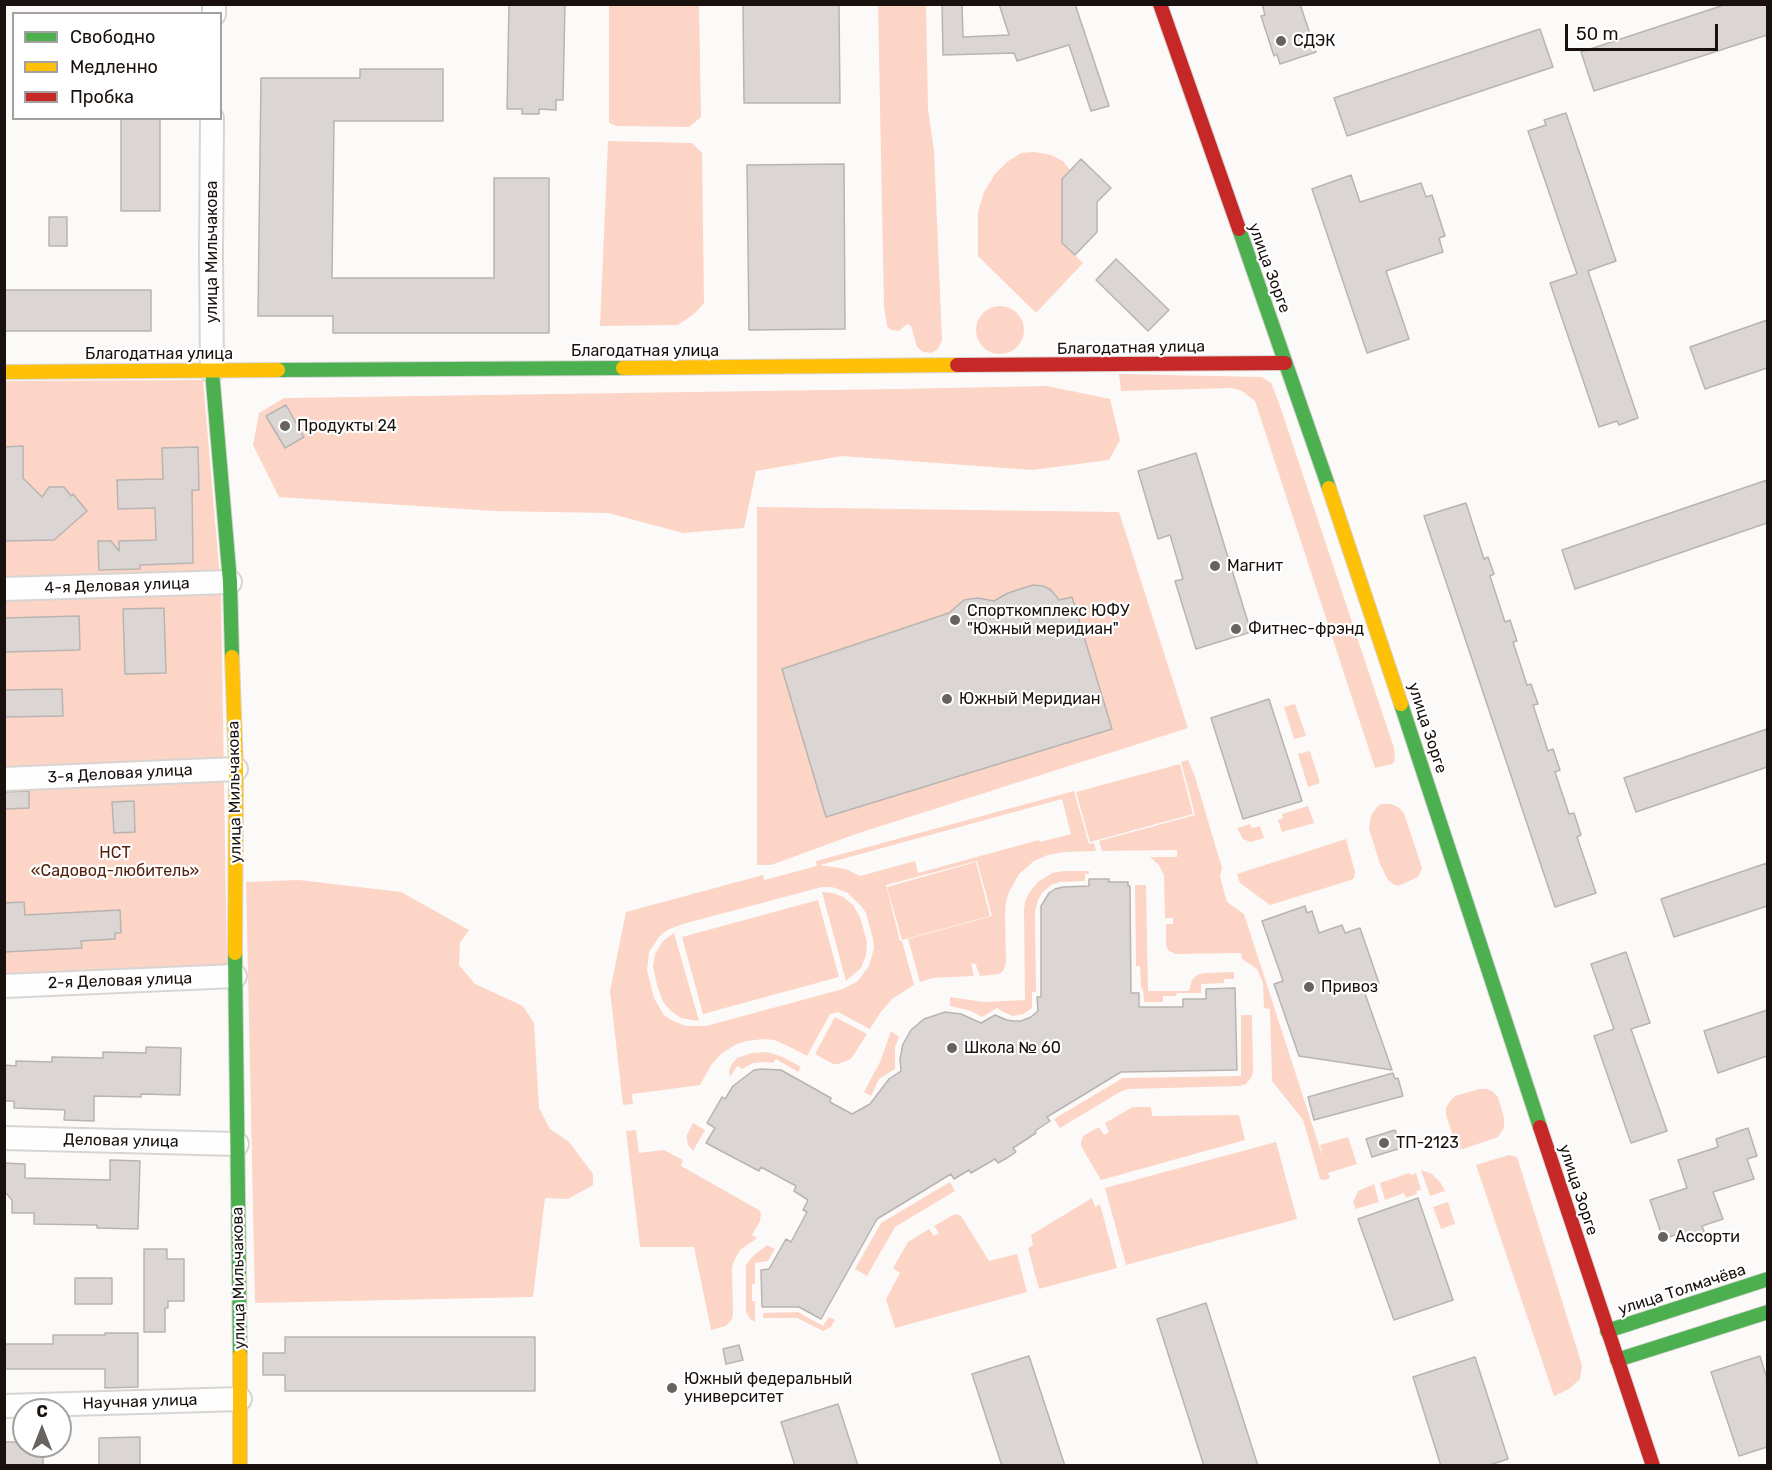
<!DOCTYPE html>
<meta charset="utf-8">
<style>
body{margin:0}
#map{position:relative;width:1772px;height:1470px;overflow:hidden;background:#fcfaf8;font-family:Rubik,sans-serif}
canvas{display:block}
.frame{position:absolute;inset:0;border:6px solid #18110e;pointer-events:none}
.legend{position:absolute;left:12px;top:12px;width:210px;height:108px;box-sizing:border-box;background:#fff;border:2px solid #a3a09f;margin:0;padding:8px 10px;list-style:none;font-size:18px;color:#18110e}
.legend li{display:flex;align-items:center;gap:12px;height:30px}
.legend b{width:30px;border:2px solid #a3a09f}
.north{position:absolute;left:12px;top:1398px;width:60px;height:60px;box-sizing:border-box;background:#fff;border:2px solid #a3a09f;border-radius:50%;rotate:0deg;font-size:16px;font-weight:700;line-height:24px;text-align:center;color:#18110e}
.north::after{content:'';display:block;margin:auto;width:21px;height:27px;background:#686360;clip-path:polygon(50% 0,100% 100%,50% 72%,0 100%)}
.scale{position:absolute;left:1565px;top:24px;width:153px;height:27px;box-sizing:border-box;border:3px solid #18110e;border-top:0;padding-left:8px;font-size:18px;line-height:21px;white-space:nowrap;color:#18110e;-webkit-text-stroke:4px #fff;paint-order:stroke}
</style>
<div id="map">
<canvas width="1772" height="1470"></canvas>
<div class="frame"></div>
<ul class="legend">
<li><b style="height:8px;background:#4caf50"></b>Свободно</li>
<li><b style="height:8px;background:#ffc107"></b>Медленно</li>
<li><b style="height:8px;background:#c62828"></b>Пробка</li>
</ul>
<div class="north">С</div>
<div class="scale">50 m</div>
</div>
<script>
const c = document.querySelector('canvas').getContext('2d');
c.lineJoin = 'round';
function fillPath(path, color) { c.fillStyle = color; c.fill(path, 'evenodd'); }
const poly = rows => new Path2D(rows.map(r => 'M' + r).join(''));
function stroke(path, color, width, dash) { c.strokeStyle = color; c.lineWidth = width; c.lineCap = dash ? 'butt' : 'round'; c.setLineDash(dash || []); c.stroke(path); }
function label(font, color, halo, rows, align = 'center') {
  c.font = font + ' Rubik,sans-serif'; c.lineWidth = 4.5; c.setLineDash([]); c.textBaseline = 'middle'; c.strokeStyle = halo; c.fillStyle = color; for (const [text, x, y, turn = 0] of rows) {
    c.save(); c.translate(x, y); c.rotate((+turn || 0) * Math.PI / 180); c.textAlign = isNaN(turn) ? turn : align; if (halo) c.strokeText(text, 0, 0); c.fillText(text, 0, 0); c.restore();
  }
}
const green = poly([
 [609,5,699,5,701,117,689,127,617,126,609,123],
 [878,5,926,5,928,109,934,151,942,340,938,349,932,353,923,352,917,347,911,326,907,324,899,331,891,330,887,326,884,307],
 [608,141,692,143,702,153,704,303,694,314,678,325,600,326],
 [1035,152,1051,155,1063,161,1070,170,1062,179,1062,243,1083,263,1036,313,978,256,978,212,984,192,995,174,1007,162,1021,153],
 '976 330a24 24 0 1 1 48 0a24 24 0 1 1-48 0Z',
 [1119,374,1262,377,1271,383,1279,403,1394,748,1395,760,1392,764,1375,768,1255,401,1242,391,1232,388,1121,391],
 [203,380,221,590,227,969,5,976,4,381],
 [1047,386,1110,399,1120,440,1109,460,1032,470,842,456,756,471,744,528,683,533,608,513,494,511,279,497,253,445,259,413,284,398,896,389],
 [757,507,1119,512,1188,728,856,834,771,865,757,865],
 [1295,704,1306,736,1294,739,1284,707],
 [1310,751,1320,783,1308,787,1298,754],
 [1188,760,1195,777,1222,868,1220,877,1227,902,1244,914,1323,1158,1320,1145,1348,1137,1357,1164,1328,1173,1330,1178,1325,1180,1320,1179,1303,1120,1272,1081,1270,1009,1264,1008,1263,983,1257,969,1242,959,1241,953,1175,954,1168,950,1166,945,1166,924,1173,924,1173,918,1165,918,1164,876,1159,865,1150,857,1177,857,1177,850,1102,851,1099,841,1195,815,1181,762],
 [1180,764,1193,814,1090,842,1076,792],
 [1074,791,1089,844,1094,843,1096,851,1064,852,1048,855,1034,861,1019,874,1009,892,1006,901,1005,914,1006,963,1003,971,999,974,980,976,975,963,971,964,974,976,933,978,920,982,908,939,992,916,977,861,886,885,900,941,902,941,914,985,892,999,880,1013,870,1029,838,1012,830,1014,807,1056,788,1046,774,1040,764,1039,746,1041,737,1044,722,1053,711,1065,700,1085,632,1094,633,1104,623,1105,610,991,626,912,763,875,764,880,817,866,816,861],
 [1062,799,1071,834,1040,842,1039,840,918,873,915,861,860,876,846,869,820,865],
 [822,887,832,887,848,893,861,906,866,913,873,939,874,948,869,966,858,981,843,989,706,1026,686,1026,671,1020,664,1015,654,998,647,970,649,952,659,937,667,930,683,924],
 [1381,804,1391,804,1398,807,1404,813,1422,868,1418,877,1398,886,1393,884,1388,880,1380,864,1369,829,1371,816,1376,808],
 [1308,806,1314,823,1282,832,1278,820,1283,818,1282,814],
 [1250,824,1252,828,1260,826,1264,838,1250,842,1243,839,1237,828],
 [1346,839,1355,872,1354,878,1351,880,1270,905,1240,883,1237,874],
 [976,862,990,916,902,940,887,887],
 [1064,871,1089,871,1089,874,1085,874,1085,881,1060,882,1051,885,1042,893,1038,900,1035,911,1036,992,1032,992,1032,1008,1023,1014,1013,1016,1003,1012,997,1008,982,1017,971,1011,950,1006,950,997,984,1002,1025,1000,1024,910,1025,902,1029,893,1038,882,1052,873],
 [299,880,401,892,469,930,460,943,459,965,475,984,523,1006,534,1023,539,1108,550,1129,569,1142,593,1174,593,1185,568,1199,545,1198,533,1297,255,1303,246,882],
 [1135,885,1146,885,1148,991,1189,991,1192,980,1197,975,1204,973,1234,972,1234,979,1224,979,1224,983,1201,984,1201,993,1177,993,1176,996,1163,996,1163,1002,1144,1002,1143,989,1141,988,1140,966,1136,966],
 [822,892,833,893,843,897,853,905,860,917,867,942,866,955,861,968,846,981],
 [818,900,839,977,703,1014,682,937],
 [674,933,699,1021,681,1018,671,1011,663,1002,657,985,653,966,655,954,663,941],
 [1241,1015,1252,1015,1253,1072,1251,1078,1246,1084,1240,1086,1128,1089,1120,1092,1060,1128,1054,1119,1123,1078,1241,1076],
 [835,1017,867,1034,851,1059,838,1064,833,1064,815,1054],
 [891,1031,899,1037,895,1047,895,1069,879,1079,871,1096,864,1092,880,1062],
 [767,1052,783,1057,801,1067,798,1072,776,1059,773,1063,767,1062,753,1063,742,1069,737,1066,730,1077,729,1070,731,1065,737,1058,752,1053],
 [1479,1089,1488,1089,1493,1092,1498,1097,1504,1118,1504,1128,1498,1137,1463,1149,1457,1148,1446,1115,1446,1108,1450,1101,1455,1096],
 [1133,1107,1151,1107,1152,1116,1239,1115,1245,1140,1101,1180,1081,1146,1081,1141,1083,1136,1099,1127,1104,1135,1109,1132,1105,1123],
 [693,1123,705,1130,693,1151,688,1145,687,1140,687,1135],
 [636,1130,639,1153,664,1150,683,1160,681,1166,759,1210,761,1213,760,1221,752,1235,757,1238,740,1250,734,1261,732,1268,733,1314,732,1319,726,1326,711,1330,694,1247,640,1247,626,1131],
 [1276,1142,1297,1219,1126,1265,1105,1188],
 [1509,1155,1517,1157,1582,1365,1580,1379,1569,1389,1554,1396,1476,1165],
 [1421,1170,1432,1174,1440,1182,1445,1191,1430,1196],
 [1409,1173,1411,1175,1416,1173,1421,1190,1416,1191,1417,1194,1406,1198,1404,1193,1385,1200,1380,1183],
 [950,1182,955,1191,895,1227,867,1276,855,1269,881,1223],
 [1374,1184,1379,1202,1356,1209,1353,1202,1358,1191],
 [1092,1198,1095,1207,1100,1204,1117,1268,1039,1289,1028,1248,1033,1245,1031,1235],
 [1448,1202,1455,1224,1441,1229,1433,1207],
 [955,1214,961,1216,963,1219,989,1261,1017,1254,1027,1292,895,1328,886,1299,900,1273,893,1268,908,1242,929,1229,934,1236,939,1233,934,1226],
 [767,1245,775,1249,768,1261,755,1263,755,1284,752,1284,752,1301,755,1301,755,1322,750,1319,746,1312,746,1265,753,1256],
 [798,1312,823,1326,829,1317,835,1320,831,1327,823,1331,797,1318,763,1318,763,1313]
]);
const building = poly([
 [509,4,565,4,563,100,556,100,556,110,539,109,539,114,522,114,522,109,507,109,509,4],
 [743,4,839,4,840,103,744,103,743,4],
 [942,4,962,4,963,37,1009,35,999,4,1075,4,1109,106,1091,111,1069,45,1017,61,1014,53,943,55,942,4],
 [1262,4,1300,4,1316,52,1280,64,1277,54,1274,56,1261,16,1265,15,1262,4],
 [1727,4,1767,4,1767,35,1594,91,1581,52,1727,4],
 [1540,29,1553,67,1347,136,1334,98,1540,29],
 [360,69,443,69,443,121,334,121,332,278,494,278,494,178,549,178,549,333,333,333,333,316,258,316,261,78,360,78,360,69],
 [1566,113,1616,261,1588,271,1638,418,1619,425,1617,421,1599,427,1550,283,1577,274,1528,131,1546,125,1544,120,1566,113],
 [121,118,160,118,160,211,121,211,121,118],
 [1081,159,1111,188,1097,202,1097,232,1075,255,1062,243,1062,179,1081,159],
 [844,164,845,329,749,330,747,165,844,164],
 [1351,175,1360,202,1421,183,1426,197,1432,195,1445,236,1439,238,1443,252,1386,271,1409,339,1367,353,1312,189,1351,175],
 [49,217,67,217,67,246,49,246,49,217],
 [1116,259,1169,310,1148,331,1096,280,1116,259],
 [4,290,151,290,151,331,4,331,4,290],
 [1767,320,1767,368,1705,389,1690,347,1767,320],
 [286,405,304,437,285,448,266,416,286,405],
 [23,446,23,478,42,497,49,487,64,487,71,496,73,494,87,511,54,540,4,541,4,447,23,446],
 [198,447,199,490,192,490,193,563,140,565,140,569,99,570,98,541,111,541,119,551,119,541,156,540,155,508,118,509,117,480,163,479,162,448,198,447],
 [1196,453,1251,632,1196,649,1175,581,1183,579,1170,535,1158,539,1138,471,1196,453],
 [1767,480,1767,523,1575,589,1562,550,1767,480],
 [1466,503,1484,559,1488,557,1494,574,1490,576,1505,622,1510,620,1517,641,1513,642,1527,685,1531,684,1538,704,1533,705,1548,751,1553,749,1560,770,1555,772,1569,814,1574,813,1581,835,1577,837,1596,893,1555,907,1424,516,1466,503],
 [1033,585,1043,586,1051,590,1059,600,1072,597,1112,729,826,817,782,669,949,613,964,600,978,598,994,601,1008,593,1033,585],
 [164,608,166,673,125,674,123,609,164,608],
 [79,616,80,650,4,652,4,618,79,616],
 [62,689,63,716,4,717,4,690,62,689],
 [1269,699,1302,801,1243,819,1211,718,1269,699],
 [1767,729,1767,767,1636,812,1624,778,1767,729],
 [29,791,29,808,4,809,4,792,29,791],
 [134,801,135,832,114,833,112,802,134,801],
 [1767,863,1767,906,1674,937,1661,899,1767,863],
 [1089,879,1109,879,1109,882,1128,882,1128,886,1130,886,1131,993,1139,993,1139,1007,1183,1007,1183,999,1206,999,1206,989,1235,988,1237,1070,1121,1072,1047,1117,1050,1121,1035,1131,1036,1133,1013,1148,1016,1152,1007,1158,998,1163,995,1159,971,1173,969,1170,954,1179,951,1174,877,1219,821,1319,799,1307,762,1307,761,1270,769,1269,786,1239,791,1242,807,1212,803,1210,808,1200,794,1191,796,1186,761,1167,759,1171,706,1143,715,1128,707,1123,722,1097,725,1099,733,1086,754,1070,762,1069,781,1070,831,1098,830,1102,852,1114,870,1104,889,1079,901,1071,900,1059,903,1044,911,1030,924,1019,945,1012,961,1014,981,1023,995,1015,1007,1020,1013,1021,1021,1021,1031,1017,1038,1011,1037,997,1041,997,1041,906,1049,893,1055,889,1063,887,1089,886,1089,879],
 [24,902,25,915,120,910,121,933,115,933,115,939,81,941,82,948,4,952,4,903,24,902],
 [1305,906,1307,913,1312,911,1319,933,1342,925,1345,933,1360,928,1379,983,1363,988,1392,1070,1299,1056,1274,984,1283,981,1262,921,1305,906],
 [1626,952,1650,1023,1631,1029,1667,1131,1631,1143,1594,1036,1614,1029,1591,964,1626,952],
 [1767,1010,1767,1056,1718,1073,1704,1031,1767,1010],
 [146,1047,181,1048,180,1095,141,1094,141,1097,94,1096,94,1121,64,1120,65,1110,14,1108,14,1101,4,1101,4,1065,16,1066,16,1061,52,1062,52,1057,103,1058,103,1052,146,1053,146,1047],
 [1393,1073,1395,1079,1398,1078,1403,1096,1314,1120,1308,1097,1393,1073],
 [1748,1128,1757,1156,1747,1159,1754,1179,1713,1192,1723,1219,1702,1226,1705,1234,1684,1242,1681,1233,1663,1239,1650,1200,1687,1188,1678,1160,1718,1147,1716,1139,1748,1128],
 [1395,1130,1401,1148,1372,1157,1366,1139,1395,1130],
 [110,1160,140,1161,138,1229,97,1228,97,1225,34,1224,34,1213,12,1213,12,1200,4,1191,4,1163,25,1164,25,1178,110,1180,110,1160],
 [1418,1198,1453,1300,1394,1320,1358,1219,1418,1198],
 [144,1249,167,1249,167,1259,184,1259,184,1301,168,1301,168,1308,165,1308,165,1332,144,1332,144,1249],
 [75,1278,112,1278,112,1304,75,1304,75,1278],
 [1206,1303,1258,1466,1204,1466,1157,1319,1206,1303],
 [105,1333,138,1333,138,1387,105,1388,105,1369,4,1369,4,1344,53,1344,53,1335,105,1335,105,1333],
 [285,1337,535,1337,535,1391,285,1391,285,1375,263,1375,263,1353,285,1353,285,1337],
 [739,1345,743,1360,726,1364,723,1349,739,1345],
 [1029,1356,1065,1466,1002,1466,972,1374,1029,1356],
 [1760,1356,1767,1379,1767,1447,1739,1456,1711,1372,1760,1356],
 [1475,1357,1508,1459,1487,1466,1441,1466,1413,1377,1475,1357],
 [838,1404,858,1466,795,1466,781,1422,838,1404],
 [140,1437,140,1466,99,1466,99,1438,140,1437],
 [4,1442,24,1442,24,1446,43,1446,43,1466,4,1466,4,1442]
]);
const street = poly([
 [214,14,214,4],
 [212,371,211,253,212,118],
 [4,589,230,582],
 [4,779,236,769],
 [4,986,235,976],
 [4,1138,237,1144],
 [4,1406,240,1399]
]);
const fast = poly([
 [1239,229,1329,488],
 [278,370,623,368],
 [212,371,230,582,232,657],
 [1401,704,1540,1127],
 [235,953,240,1355],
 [1607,1331,1768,1279],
 [1617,1360,1768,1312]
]);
const slow = poly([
 [623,368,957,365],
 [4,372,278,370],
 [1329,488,1401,704],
 [232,657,236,769,235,953],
 [240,1466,240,1355]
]);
const jam = poly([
 [1160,4,1239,229],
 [957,365,1285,363],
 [1540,1127,1653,1466]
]);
const markers = [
 [1281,41,6,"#686360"],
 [285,426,6,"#686360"],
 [1215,566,6,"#686360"],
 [955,620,6,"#686360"],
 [1236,629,6,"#686360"],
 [947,699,6,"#686360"],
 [1309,987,6,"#686360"],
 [952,1048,6,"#686360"],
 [1384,1143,6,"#686360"],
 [1663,1237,6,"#686360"],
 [672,1388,6,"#686360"]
];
const poiNames = [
 ["СДЭК",1293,41],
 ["Продукты 24",297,426],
 ["Магнит",1227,566],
 ["Спорткомплекс ЮФУ",967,611],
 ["\"Южный меридиан\"",967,629],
 ["Фитнес-фрэнд",1248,629],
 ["Южный Меридиан",959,699],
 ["Привоз",1321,987],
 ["Школа № 60",964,1048],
 ["ТП-2123",1396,1143],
 ["Ассорти",1675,1237],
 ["Южный федеральный",684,1379],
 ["университет",684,1397]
];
const streetNames = [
 ["улица Мильчакова",212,252,-90],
 ["улица Зорге",1269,268,70],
 ["Благодатная улица",1131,348,-1],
 ["Благодатная улица",645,351],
 ["Благодатная улица",159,354],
 ["4-я Деловая улица",117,586,-2],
 ["улица Зорге",1427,728,72],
 ["3-я Деловая улица",120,774,-3],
 ["улица Мильчакова",235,792,-91],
 ["2-я Деловая улица",120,981,-2],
 ["Деловая улица",121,1141,1],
 ["улица Зорге",1578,1190,72],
 ["улица Мильчакова",239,1278,-91],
 ["улица Толмачёва",1682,1290,-18],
 ["Научная улица",140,1402,-2]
];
const parkNames = [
 ["НСТ",115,853],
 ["«Садовод-любитель»",115,871]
];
fillPath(green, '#fcd5c7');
fillPath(building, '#dbd6d4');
stroke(building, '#b8b4b1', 1.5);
stroke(street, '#d8d4d1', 26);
stroke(fast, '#d8d4d1', 16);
stroke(slow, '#d8d4d1', 16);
stroke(jam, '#d8d4d1', 16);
stroke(street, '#fffefe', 22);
stroke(fast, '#4caf50', 14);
stroke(slow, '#ffc107', 14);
stroke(jam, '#c62828', 14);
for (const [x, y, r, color] of markers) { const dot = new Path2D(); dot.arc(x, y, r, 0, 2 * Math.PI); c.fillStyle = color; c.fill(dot); stroke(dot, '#fff', 2); }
label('16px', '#18110e', '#fff', poiNames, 'left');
label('16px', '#18110e', '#fff', streetNames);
label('16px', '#55210c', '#fff', parkNames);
</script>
